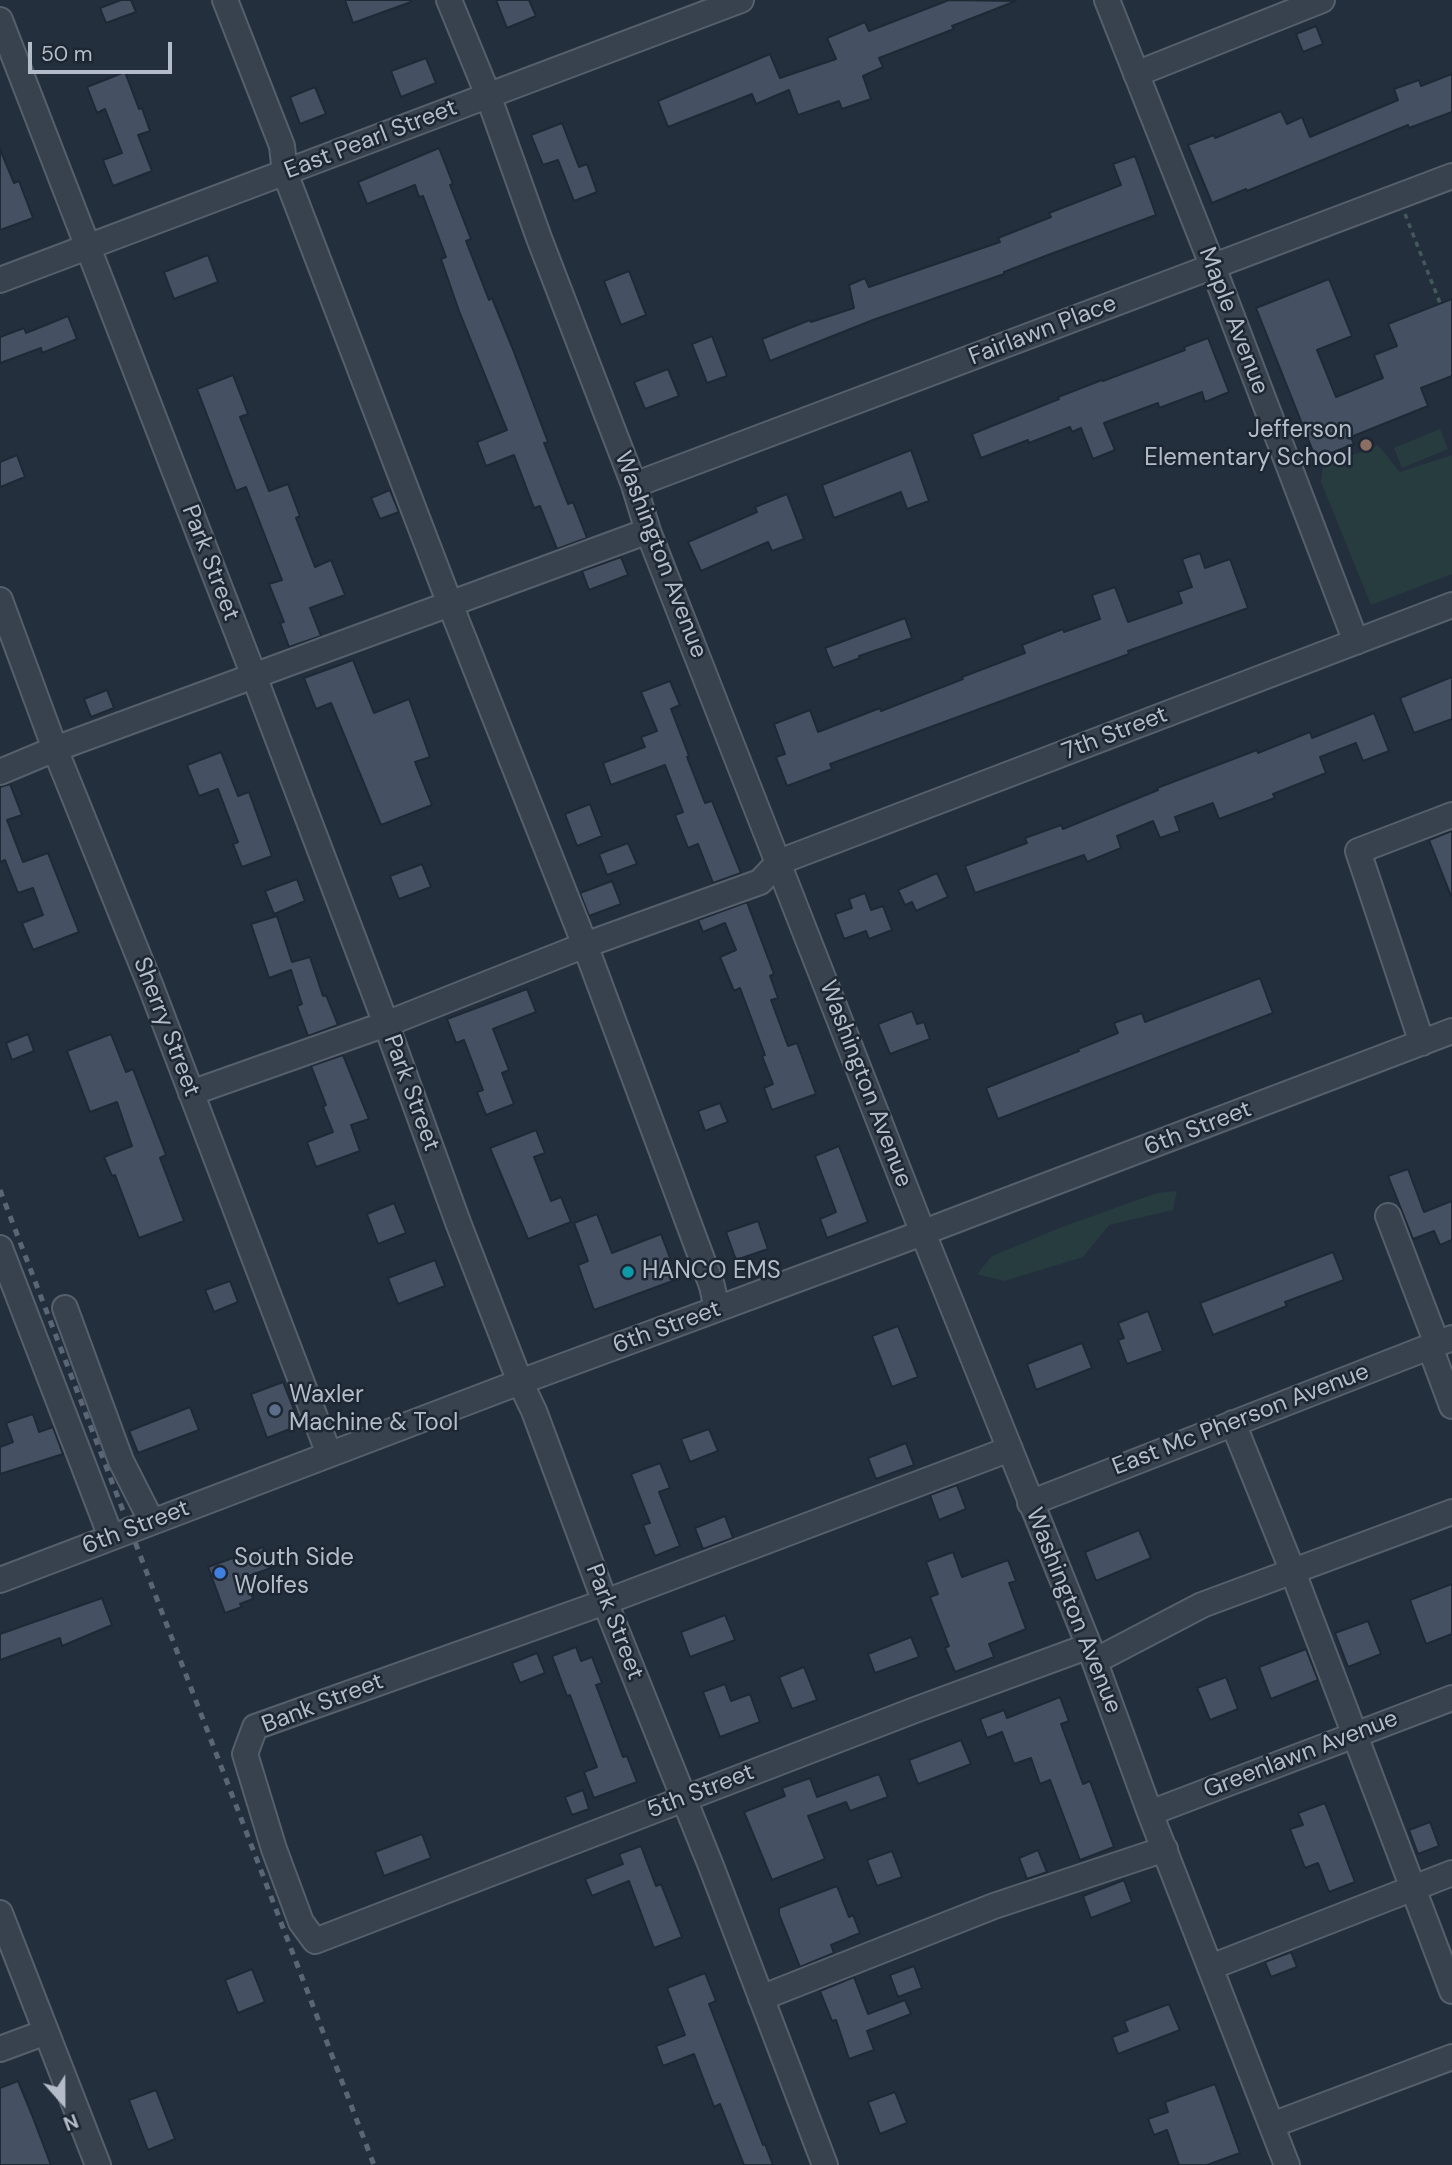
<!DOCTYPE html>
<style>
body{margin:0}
#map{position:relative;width:1452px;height:2165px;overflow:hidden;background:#242f3e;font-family:"DM Sans",sans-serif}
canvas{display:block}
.north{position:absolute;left:28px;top:2067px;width:70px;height:70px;-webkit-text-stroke:5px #1d2633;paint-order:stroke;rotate:159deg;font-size:19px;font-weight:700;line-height:28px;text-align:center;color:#b4bcc9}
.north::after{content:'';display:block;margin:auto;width:24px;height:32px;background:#b4bcc9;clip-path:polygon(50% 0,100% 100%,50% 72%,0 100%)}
.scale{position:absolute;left:28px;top:42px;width:144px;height:32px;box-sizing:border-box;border:4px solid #b4bcc9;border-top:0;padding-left:9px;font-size:21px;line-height:24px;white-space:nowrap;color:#b4bcc9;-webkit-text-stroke:5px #1d2633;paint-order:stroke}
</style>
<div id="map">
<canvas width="1452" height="2165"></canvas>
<div class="north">N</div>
<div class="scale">50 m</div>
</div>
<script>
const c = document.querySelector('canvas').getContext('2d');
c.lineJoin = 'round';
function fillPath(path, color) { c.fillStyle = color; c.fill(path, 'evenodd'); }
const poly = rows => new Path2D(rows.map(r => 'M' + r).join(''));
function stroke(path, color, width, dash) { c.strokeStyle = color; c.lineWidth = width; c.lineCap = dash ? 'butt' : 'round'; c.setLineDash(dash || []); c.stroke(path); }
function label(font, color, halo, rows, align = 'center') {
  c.font = font + ' "DM Sans",sans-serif'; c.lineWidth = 5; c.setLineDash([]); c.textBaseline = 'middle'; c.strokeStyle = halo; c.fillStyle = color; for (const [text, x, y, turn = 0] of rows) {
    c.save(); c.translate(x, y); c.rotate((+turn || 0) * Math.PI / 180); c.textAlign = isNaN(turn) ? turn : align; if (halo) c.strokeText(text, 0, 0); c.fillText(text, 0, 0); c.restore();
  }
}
const green = poly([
 [1440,429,1448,449,1402,468,1394,448],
 [1378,445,1400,472,1452,455,1452,574,1371,605,1321,482,1323,467],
 [1177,1191,1173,1210,1109,1225,1083,1257,1004,1281,977,1274,992,1256,1062,1227,1157,1193]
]);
const building = poly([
 [121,0,131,0,136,12,106,23,100,8,121,0],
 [345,0,410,0,411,2,353,23,345,0],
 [496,0,529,0,536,16,507,28,496,0],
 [949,0,1016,1,952,26,954,29,879,58,883,67,863,76,871,99,842,109,839,101,798,115,789,90,756,104,752,94,668,127,658,101,770,54,780,78,836,59,827,38,865,22,869,31,949,0],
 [1316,26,1323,44,1303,52,1296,34,1316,26],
 [426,58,436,83,401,97,391,71,426,58],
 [125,72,139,109,142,108,150,131,138,135,152,171,113,186,103,160,122,153,105,109,97,113,87,87,125,72],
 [1452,74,1452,112,1409,128,1408,125,1247,191,1246,189,1212,203,1188,145,1214,135,1215,138,1281,111,1287,124,1302,117,1310,137,1398,100,1394,89,1419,80,1421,86,1452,74],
 [315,87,326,114,300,124,290,97,315,87],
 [562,123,579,167,587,164,597,192,574,201,558,160,543,165,531,135,562,123],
 [439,148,453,184,450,185,471,239,466,241,489,300,492,298,512,347,548,442,544,443,568,504,573,502,587,538,557,549,540,506,534,508,514,455,486,466,477,442,507,430,459,311,441,259,446,257,423,196,419,197,415,185,367,204,358,182,439,148],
 [0,149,14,183,19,181,33,218,0,230,0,149],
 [1135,156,1156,215,1048,255,1004,272,1004,274,873,320,770,361,762,339,810,320,811,322,854,308,849,285,865,278,869,287,1000,242,998,238,1051,217,1049,213,1121,185,1113,164,1135,156],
 [208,255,218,282,174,299,164,272,208,255],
 [629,271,646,315,621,325,604,281,629,271],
 [1329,279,1352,336,1317,350,1336,397,1383,378,1374,355,1397,346,1388,324,1452,299,1452,376,1421,388,1428,406,1351,437,1354,444,1316,459,1256,308,1329,279],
 [68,316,77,339,42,353,41,348,0,363,0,337,24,328,26,333,68,316],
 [712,336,727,376,707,383,692,344,712,336],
 [1208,338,1229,392,1205,402,1202,392,1159,408,1158,403,1104,423,1115,450,1093,459,1081,428,1072,432,1070,427,1029,443,1028,440,981,458,972,434,1059,399,1058,397,1102,380,1103,381,1185,350,1184,347,1208,338],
 [668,369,679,396,645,409,634,382,668,369],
 [233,375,248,414,240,417,269,491,288,484,300,516,296,518,315,567,331,560,345,595,310,608,321,636,289,647,280,623,284,622,269,584,282,580,246,487,236,491,197,389,233,375],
 [911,450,929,501,907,509,901,492,834,518,822,485,911,450],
 [17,455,25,477,0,487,0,462,17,455],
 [390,490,399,512,380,519,371,498,390,490],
 [787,494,804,539,772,551,768,542,701,571,688,542,757,512,755,507,787,494],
 [1200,553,1205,568,1230,559,1248,608,1128,651,1129,654,830,764,832,769,787,786,776,757,785,754,774,724,810,710,818,732,880,708,881,711,963,679,962,677,1025,653,1022,645,1063,629,1064,632,1100,619,1092,595,1115,587,1128,622,1182,603,1178,592,1192,587,1182,559,1200,553],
 [621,557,628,575,589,590,582,571,621,557],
 [905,618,912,638,859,656,860,658,833,668,825,648,905,618],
 [353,660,374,713,409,699,430,757,415,762,432,805,381,825,331,703,316,709,304,678,353,660],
 [1452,677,1452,719,1414,733,1400,698,1452,677],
 [670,681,680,705,671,709,689,756,687,757,705,803,712,801,741,873,713,883,698,844,688,848,675,815,683,812,665,765,611,785,603,763,645,747,641,737,657,731,641,692,670,681],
 [107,690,114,708,91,717,84,699,107,690],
 [1374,713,1389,751,1363,761,1356,743,1320,757,1326,773,1273,794,1275,798,1219,819,1213,803,1175,817,1180,831,1160,838,1153,821,1117,836,1121,848,1087,862,1084,855,975,893,965,866,1027,843,1025,838,1061,825,1063,829,1158,790,1157,788,1257,750,1258,753,1310,732,1312,738,1374,713],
 [221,752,238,796,249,792,272,856,242,867,233,844,238,842,218,789,199,796,187,765,221,752],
 [10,784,22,815,7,820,23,862,48,853,79,932,33,950,22,923,43,915,33,888,18,893,5,860,0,862,0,787,10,784],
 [590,804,602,836,577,846,565,814,590,804],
 [1452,831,1452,896,1451,896,1429,840,1452,831],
 [628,843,637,864,607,875,599,854,628,843],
 [422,864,431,887,399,899,390,876,422,864],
 [937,873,948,897,916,911,912,902,905,905,898,890,937,873],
 [297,879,305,901,274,914,265,891,297,879],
 [612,881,621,904,589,916,580,893,612,881],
 [865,893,871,910,883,906,892,930,869,939,866,931,844,939,835,914,852,908,849,899,865,893],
 [747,902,774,974,770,976,778,998,771,1000,788,1046,797,1043,816,1094,772,1110,764,1088,773,1084,762,1056,765,1055,740,988,734,991,720,957,736,950,725,923,703,932,698,920,747,902],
 [277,916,292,962,310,957,323,996,326,995,338,1025,308,1036,297,1006,302,1004,291,970,269,978,251,924,277,916],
 [1260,978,1273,1013,998,1119,986,1088,1079,1051,1078,1049,1118,1033,1114,1023,1142,1013,1145,1022,1260,978],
 [527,989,536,1012,493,1029,509,1070,502,1073,514,1104,486,1115,477,1092,483,1090,464,1040,456,1043,447,1019,527,989],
 [912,1011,917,1024,924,1022,930,1039,890,1054,878,1024,912,1011],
 [28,1034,34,1051,12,1060,6,1043,28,1034],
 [111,1034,126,1072,133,1069,166,1155,160,1158,184,1221,139,1238,115,1175,112,1176,104,1157,132,1146,117,1102,90,1112,67,1051,111,1034],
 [343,1055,369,1119,351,1125,360,1151,316,1167,307,1142,333,1132,323,1107,326,1105,311,1066,343,1055],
 [720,1103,728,1122,705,1131,698,1111,720,1103],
 [536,1130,545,1153,534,1157,551,1201,561,1197,571,1222,528,1239,490,1148,536,1130],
 [839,1146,868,1222,827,1238,820,1219,836,1212,815,1156,839,1146],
 [1408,1169,1424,1212,1452,1201,1452,1240,1440,1245,1434,1231,1413,1239,1388,1176,1408,1169],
 [394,1203,406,1233,378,1244,367,1214,394,1203],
 [597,1214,612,1253,661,1234,678,1279,594,1310,578,1265,588,1261,574,1223,597,1214],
 [758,1221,768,1249,736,1260,726,1232,758,1221],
 [1333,1252,1344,1280,1285,1302,1287,1306,1213,1335,1200,1303,1333,1252],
 [435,1260,445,1286,398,1304,388,1278,435,1260],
 [230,1281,238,1302,214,1312,205,1290,230,1281],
 [1148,1311,1163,1351,1127,1364,1118,1340,1124,1338,1118,1323,1148,1311],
 [898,1326,918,1377,892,1387,872,1336,898,1326],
 [1082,1343,1092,1368,1036,1390,1027,1364,1082,1343],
 [283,1382,300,1425,267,1438,251,1394,283,1382],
 [190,1407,199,1430,138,1453,129,1431,190,1407],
 [33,1414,39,1432,53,1427,63,1454,0,1474,0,1447,13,1442,6,1423,33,1414],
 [709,1429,718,1451,690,1462,681,1439,709,1429],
 [906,1443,914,1465,876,1479,868,1458,906,1443],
 [660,1463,670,1488,659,1492,680,1546,655,1556,643,1525,650,1523,631,1474,660,1463],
 [957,1485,966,1509,939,1520,930,1495,957,1485],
 [725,1516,733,1538,703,1549,695,1528,725,1516],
 [1139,1530,1151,1558,1096,1581,1085,1552,1139,1530],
 [263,1547,271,1568,246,1577,253,1599,240,1604,242,1607,225,1613,208,1567,263,1547],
 [953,1552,962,1577,1008,1560,1016,1581,1009,1583,1026,1629,989,1644,994,1657,955,1672,945,1648,949,1646,930,1597,938,1594,926,1562,953,1552],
 [1452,1584,1452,1634,1426,1644,1410,1600,1452,1584],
 [102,1598,112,1625,62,1646,60,1638,0,1660,0,1634,102,1598],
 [725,1615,735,1640,690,1657,681,1632,725,1615],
 [1368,1621,1381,1654,1348,1667,1335,1633,1368,1621],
 [911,1637,919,1657,875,1673,868,1654,911,1637],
 [576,1647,581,1661,592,1657,602,1683,596,1685,623,1757,627,1756,637,1782,594,1798,584,1772,597,1767,570,1695,567,1696,552,1656,576,1647],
 [1306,1649,1318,1680,1271,1699,1259,1667,1306,1649],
 [537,1653,545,1673,520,1683,512,1663,537,1653],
 [804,1667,817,1700,792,1709,779,1677,804,1667],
 [1226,1677,1238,1709,1210,1720,1197,1688,1226,1677],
 [725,1684,731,1701,750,1694,760,1722,720,1737,703,1692,725,1684],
 [1060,1697,1069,1721,1061,1724,1083,1784,1090,1781,1114,1847,1080,1860,1050,1780,1040,1784,1031,1758,1014,1764,1002,1732,987,1738,980,1719,1004,1710,1007,1718,1060,1697],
 [961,1740,971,1764,918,1784,909,1760,961,1740],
 [879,1774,888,1797,850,1811,846,1802,808,1816,825,1859,772,1880,744,1812,785,1796,782,1788,810,1778,817,1797,879,1774],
 [583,1790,589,1809,572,1815,565,1797,583,1790],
 [1325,1803,1355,1882,1329,1892,1318,1863,1305,1868,1290,1829,1303,1825,1298,1813,1325,1803],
 [1430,1822,1439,1846,1418,1854,1409,1830,1430,1822],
 [422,1834,431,1858,384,1876,375,1852,422,1834],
 [641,1846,656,1886,661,1884,682,1937,654,1948,629,1881,592,1896,585,1879,623,1864,619,1854,641,1846],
 [1038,1850,1047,1872,1027,1879,1019,1858,1038,1850],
 [892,1851,902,1877,877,1886,867,1860,892,1851],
 [1124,1880,1132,1902,1091,1918,1083,1896,1124,1880],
 [837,1886,849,1917,853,1915,860,1933,831,1945,834,1953,800,1967,779,1914,779,1908,837,1886],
 [1291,1952,1297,1967,1271,1977,1265,1962,1291,1952],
 [914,1966,922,1988,898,1997,890,1975,914,1966],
 [252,1969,265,2002,238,2013,225,1980,252,1969],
 [705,1973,716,2001,709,2004,763,2145,765,2144,773,2165,744,2165,720,2104,714,2107,694,2054,663,2066,656,2046,685,2035,667,1988,705,1973],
 [854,1977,868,2014,905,2000,911,2014,867,2031,874,2050,849,2059,836,2020,832,2021,820,1991,854,1977],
 [1169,2004,1180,2030,1118,2054,1112,2037,1128,2031,1124,2021,1169,2004],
 [18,2081,32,2115,51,2165,0,2165,0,2088,18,2081],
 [1215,2084,1240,2153,1207,2165,1179,2165,1167,2130,1154,2135,1148,2119,1168,2112,1165,2102,1215,2084],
 [156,2090,175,2139,148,2150,129,2100,156,2090],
 [895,2092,907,2123,880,2134,868,2102,895,2092]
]);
const path = poly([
 [1405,214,1440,303]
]);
const minor = poly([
 [225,0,282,146,285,173,450,604,585,945,712,1286,717,1309],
 [449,0,488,95,539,238,634,485,648,531,923,1233,1089,1646,1150,1813,1287,2165],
 [1107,0,1213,267,1356,642],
 [0,20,254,676,386,1024,459,1225,520,1382,534,1411,605,1602,711,1866,825,2165],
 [1136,74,1322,0],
 [0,280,741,0],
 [634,485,1452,176],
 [0,600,55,749,151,987,329,1454],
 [0,772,55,749,648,531],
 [1422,1043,1358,851,1452,815],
 [191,1093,386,1024,585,945,760,882,779,862,1452,605],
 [1388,1216,1437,1344],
 [0,1248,111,1537],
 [65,1308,121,1461,152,1522],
 [1430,1347,1452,1406],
 [1233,1423,1293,1572,1452,1991],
 [1010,1449,605,1602,255,1727,245,1754,274,1849,301,1922,315,1941,915,1710,1089,1646],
 [1030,1503,1452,1338],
 [0,1580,520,1382,898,1242,1452,1031],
 [1095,1661,1202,1605,1452,1512],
 [1150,1813,1452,1698],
 [0,1913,98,2165],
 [1211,1967,1452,1873],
 [761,1998,994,1906,1165,1849],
 [0,2049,46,2032],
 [1272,2125,1452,2057]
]);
const rail = poly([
 [0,1190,374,2165]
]);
const markers = [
 [1366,445,7,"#8d6e63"],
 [628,1272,7,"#0f9aa8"],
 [275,1410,7,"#5c6f8a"],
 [220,1573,7,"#3f7fe0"]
];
const streetNames = [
 ["East Pearl Street",371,140,-21],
 ["Maple Avenue",1233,321,69],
 ["Fairlawn Place",1043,331,-21],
 ["Washington Avenue",660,555,69],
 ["Park Street",210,563,69],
 ["7th Street",1115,734,-21],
 ["Sherry Street",166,1027,69],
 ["Washington Avenue",865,1084,69],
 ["Park Street",411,1093,70],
 ["6th Street",1198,1129,-21],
 ["6th Street",667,1328,-20],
 ["East Mc Pherson Avenue",1241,1420,-21],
 ["6th Street",136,1528,-21],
 ["Washington Avenue",1073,1611,68],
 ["Park Street",614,1622,69],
 ["Bank Street",323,1704,-21],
 ["Greenlawn Avenue",1301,1755,-21],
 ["5th Street",701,1792,-21]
];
const poiNames = [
 ["Jefferson",1352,431,"right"],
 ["Elementary School",1352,459,"right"],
 ["HANCO EMS",642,1272],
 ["Waxler",289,1396],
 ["Machine & Tool",289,1424],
 ["South Side",234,1559],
 ["Wolfes",234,1587]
];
fillPath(green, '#263c3f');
fillPath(building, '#455162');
stroke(building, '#1f2835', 2);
stroke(minor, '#565f6c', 28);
stroke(path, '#44595c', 3.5, [5, 5]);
stroke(minor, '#38414e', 24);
stroke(rail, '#5a6575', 5, [7, 7]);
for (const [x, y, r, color] of markers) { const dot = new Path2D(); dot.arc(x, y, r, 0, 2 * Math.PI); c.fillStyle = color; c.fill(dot); stroke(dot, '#1d2633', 2.5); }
label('24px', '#b4bcc9', '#1d2633', streetNames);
label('24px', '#b4bcc9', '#1d2633', poiNames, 'left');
</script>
